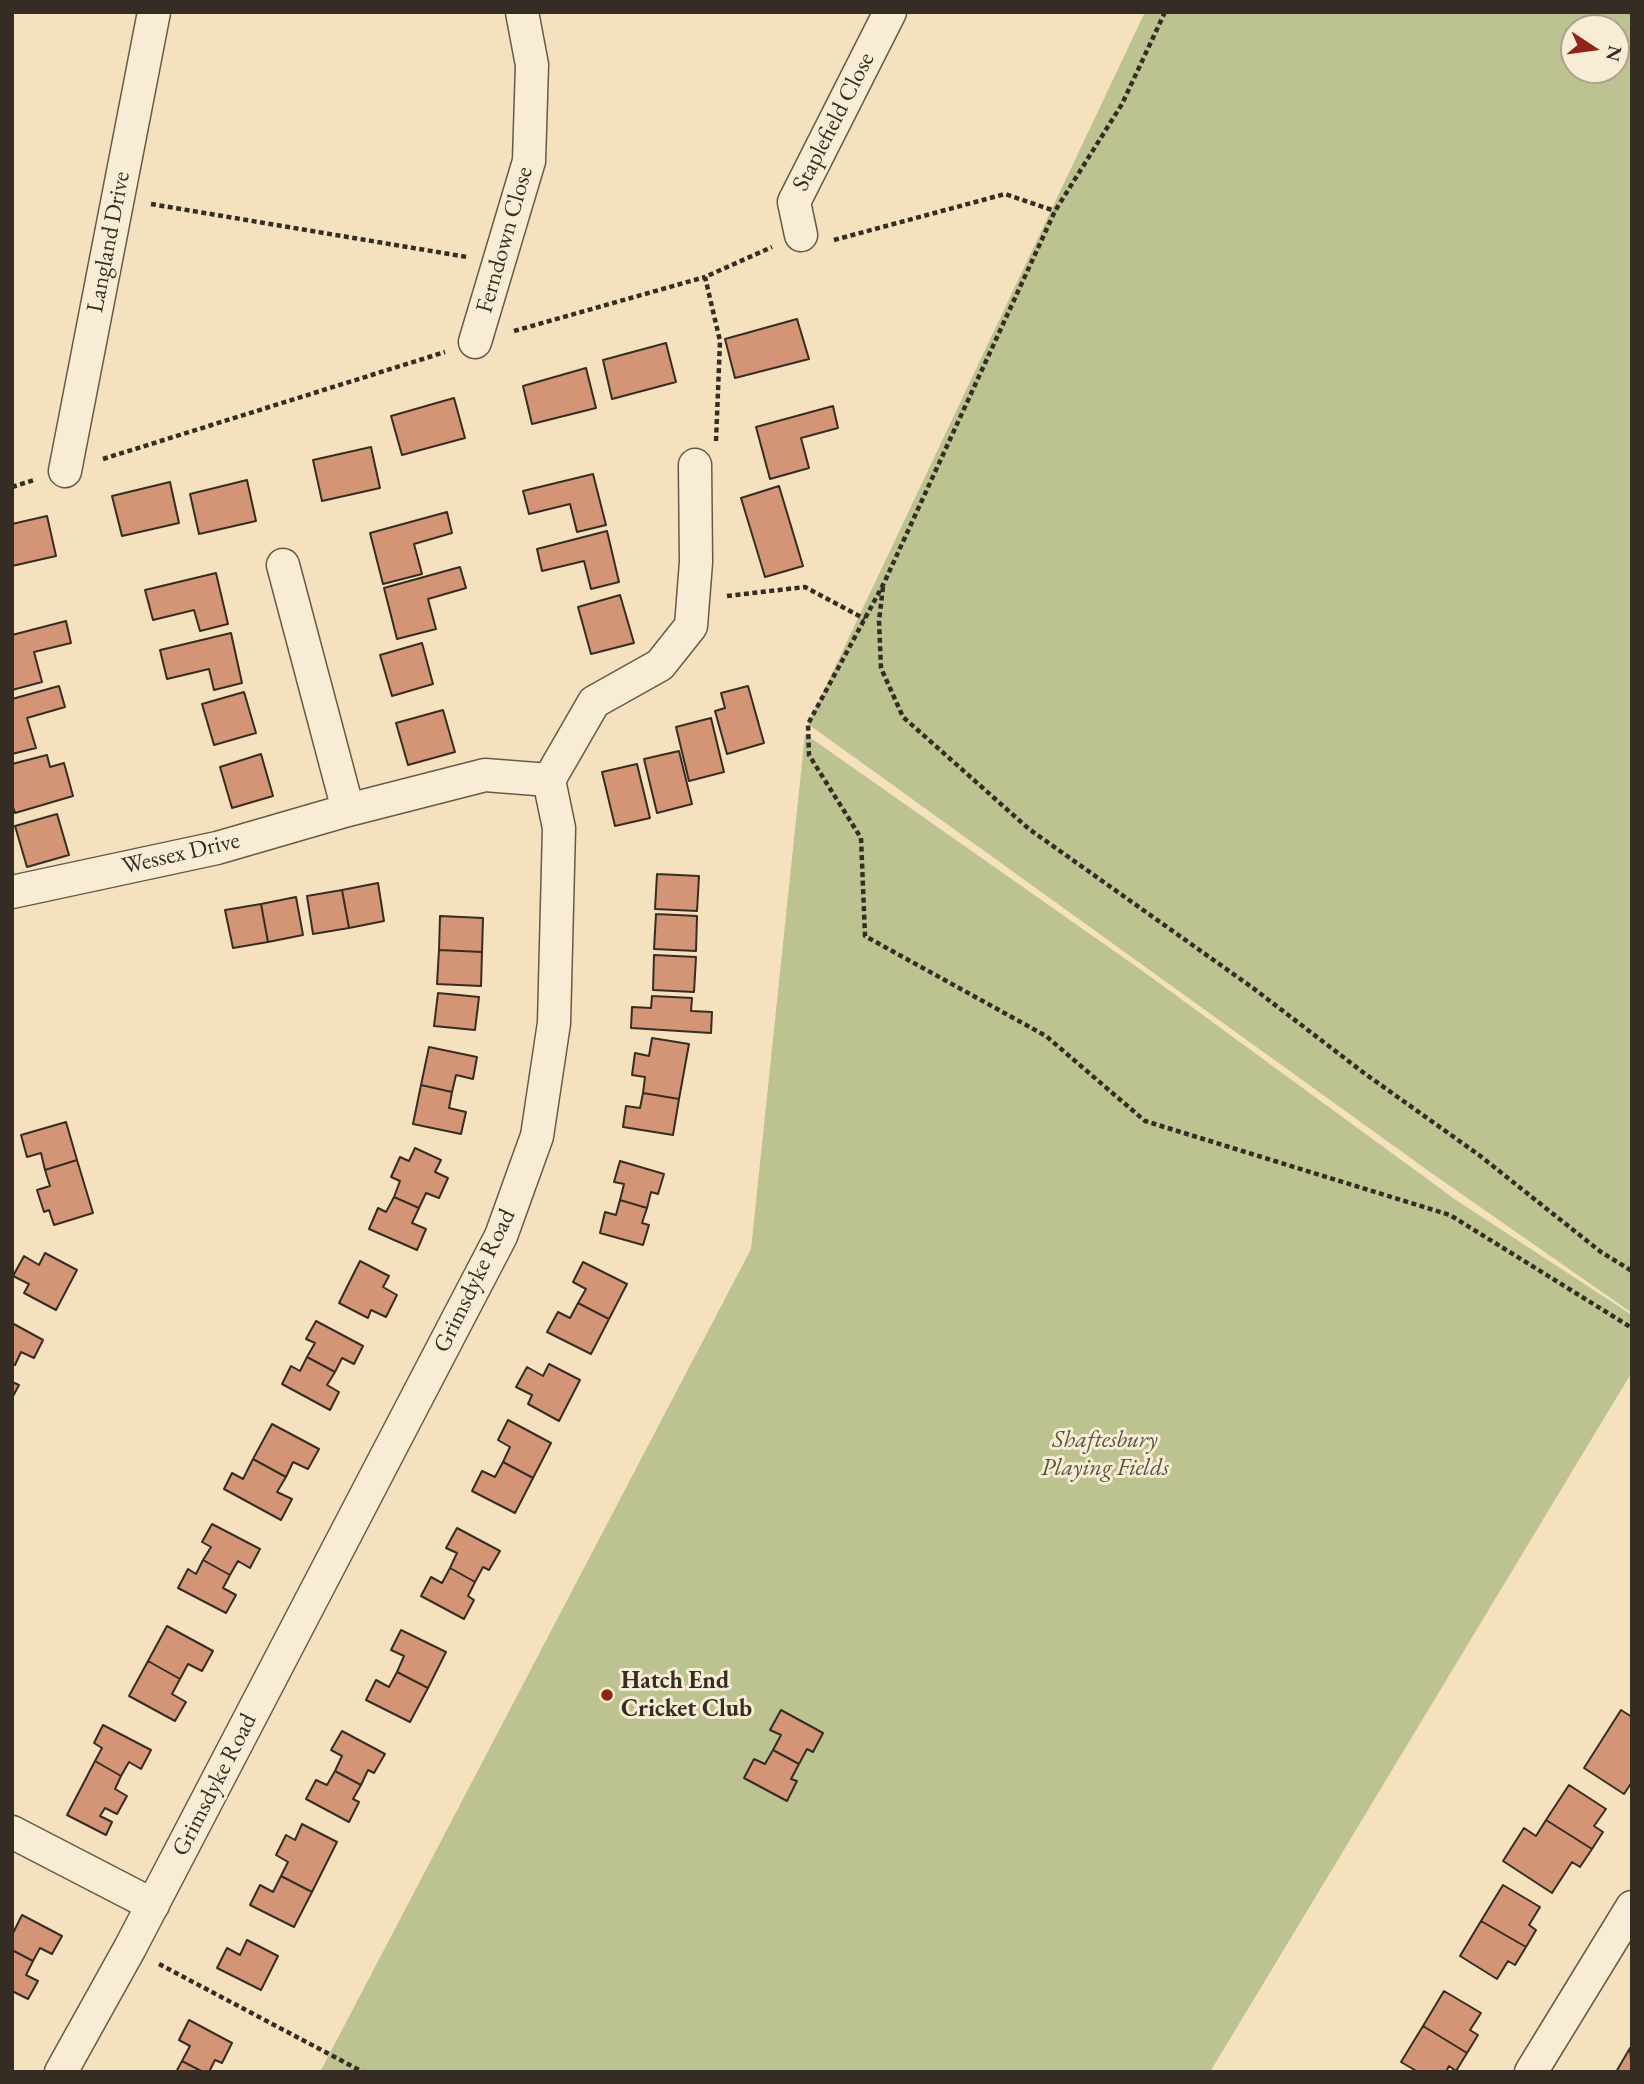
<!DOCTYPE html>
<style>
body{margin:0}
#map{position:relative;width:1644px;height:2084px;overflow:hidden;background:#f6e1be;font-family:"EB Garamond",serif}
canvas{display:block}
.frame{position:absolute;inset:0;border:14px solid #352d23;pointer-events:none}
.north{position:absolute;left:1560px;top:14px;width:70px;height:70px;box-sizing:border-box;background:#f9ecd5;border:2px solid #aba08e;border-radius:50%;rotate:103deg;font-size:19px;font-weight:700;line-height:28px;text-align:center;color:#352d23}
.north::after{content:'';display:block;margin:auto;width:24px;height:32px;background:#8f2418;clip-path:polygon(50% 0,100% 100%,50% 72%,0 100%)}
</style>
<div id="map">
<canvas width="1644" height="2084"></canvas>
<div class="frame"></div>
<div class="north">N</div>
</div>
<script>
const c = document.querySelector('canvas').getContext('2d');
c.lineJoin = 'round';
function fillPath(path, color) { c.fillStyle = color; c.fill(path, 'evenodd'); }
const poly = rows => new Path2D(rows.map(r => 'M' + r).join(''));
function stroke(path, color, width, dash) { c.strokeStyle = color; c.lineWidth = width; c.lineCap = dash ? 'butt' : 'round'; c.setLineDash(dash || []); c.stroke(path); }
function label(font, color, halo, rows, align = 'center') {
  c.font = font + ' "EB Garamond",serif'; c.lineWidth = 6; c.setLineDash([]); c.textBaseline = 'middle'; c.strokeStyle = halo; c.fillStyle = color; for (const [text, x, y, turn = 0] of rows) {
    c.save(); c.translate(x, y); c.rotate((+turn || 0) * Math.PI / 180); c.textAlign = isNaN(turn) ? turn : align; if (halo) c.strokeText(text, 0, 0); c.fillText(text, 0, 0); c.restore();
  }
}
const green = poly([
 [1145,12,1632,12,1632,1313,1430,1172,808,724],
 [1574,28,1616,28,1616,70,1574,70],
 [805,734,1144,972,1456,1200,1632,1315,1632,1372,1210,2072,320,2072,751,1249]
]);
const building = poly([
 [797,319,809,359,735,378,725,339,797,319],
 [666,343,676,382,612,399,603,360,666,343],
 [586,368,596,408,532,424,523,386,586,368],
 [454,398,465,438,402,455,391,416,454,398],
 [833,406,838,428,801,438,809,468,770,479,756,427,833,406],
 [371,447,380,488,322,501,313,460,371,447],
 [593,474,606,525,577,532,570,504,529,514,523,491,593,474],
 [247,480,256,521,199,534,190,494,247,480],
 [170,482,179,523,122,536,112,496,170,482],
 [779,486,803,566,765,577,741,498,779,486],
 [447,512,452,533,414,544,422,574,383,584,370,533,447,512],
 [47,516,56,556,12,566,12,524,47,516],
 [607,531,619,582,591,589,584,561,542,571,537,549,607,531],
 [460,567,466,588,428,599,436,629,397,639,384,588,460,567],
 [216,573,228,624,200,631,194,610,153,620,145,590,216,573],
 [620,595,634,643,591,654,578,607,620,595],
 [66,621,71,643,34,652,42,682,12,690,12,635,66,621],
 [231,633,242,683,214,690,209,669,167,679,160,650,231,633],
 [422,643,433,684,392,696,380,655,422,643],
 [59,686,65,707,27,718,36,748,12,754,12,699,59,686],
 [748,686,764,743,727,754,715,711,725,708,721,693,748,686],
 [244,692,256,733,214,745,202,704,244,692],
 [443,710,455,752,408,765,396,723,443,710],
 [711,718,724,772,689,781,676,727,711,718],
 [679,751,692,804,657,813,644,759,679,751],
 [261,754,273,796,232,808,220,767,261,754],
 [47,755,50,767,64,763,73,796,15,813,12,804,12,764,47,755],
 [637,764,650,818,615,826,602,772,637,764],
 [57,814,69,855,27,867,15,826,57,814],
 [657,874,699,876,697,911,655,909,657,874],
 [378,883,384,921,349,928,342,890,378,883],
 [342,890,349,928,313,934,307,896,342,890],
 [296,897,303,935,268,942,261,904,296,897],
 [261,904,268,942,233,948,225,910,261,904],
 [656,914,697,916,696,951,654,949,656,914],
 [440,916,483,918,482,952,439,950,440,916],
 [439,950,482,952,481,986,437,984,439,950],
 [654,955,696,957,694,992,653,990,654,955],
 [438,993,479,997,475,1030,434,1026,438,993],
 [652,996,692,998,691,1011,712,1012,711,1033,631,1028,632,1007,651,1008,652,996],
 [652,1038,689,1044,679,1099,643,1093,645,1077,632,1075,635,1053,649,1056,652,1038],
 [429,1047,477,1057,473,1079,456,1075,452,1092,421,1085,429,1047],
 [421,1085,452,1092,449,1108,466,1112,461,1134,413,1124,421,1085],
 [643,1093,679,1099,673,1135,623,1127,626,1106,640,1108,643,1093],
 [66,1122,77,1160,45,1170,41,1153,27,1157,21,1135,66,1122],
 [415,1148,441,1160,435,1172,448,1178,439,1198,426,1193,419,1208,394,1197,400,1181,391,1177,400,1157,409,1161,415,1148],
 [77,1160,93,1213,54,1225,49,1210,44,1212,37,1190,50,1186,45,1170,77,1160],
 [620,1161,664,1174,658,1194,651,1192,647,1208,620,1200,624,1184,614,1182,620,1161],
 [394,1197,419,1208,412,1223,426,1229,417,1250,369,1229,378,1208,386,1212,394,1197],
 [620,1200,647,1208,642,1223,649,1225,643,1245,600,1233,605,1212,616,1215,620,1200],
 [45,1253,77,1270,56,1310,24,1293,29,1284,13,1276,24,1256,39,1265,45,1253],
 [360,1261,389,1276,383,1287,397,1295,386,1317,371,1310,368,1318,339,1303,360,1261],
 [583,1262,627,1284,609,1319,578,1303,586,1289,573,1282,583,1262],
 [578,1303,609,1319,591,1354,547,1332,558,1312,570,1318,578,1303],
 [316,1321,363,1346,354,1364,342,1358,335,1372,307,1357,315,1343,306,1339,316,1321],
 [12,1323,43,1340,34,1358,21,1352,15,1365,12,1364,12,1323],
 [307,1357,335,1372,327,1385,339,1392,330,1410,282,1384,291,1366,300,1371,307,1357],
 [549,1364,580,1380,559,1421,528,1404,532,1395,516,1387,527,1367,543,1376,549,1364],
 [12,1382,19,1385,12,1398,12,1382],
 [508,1420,551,1443,533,1478,503,1462,510,1447,498,1440,508,1420],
 [272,1424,319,1449,308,1469,293,1462,286,1477,253,1459,272,1424],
 [253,1459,286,1477,277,1492,292,1499,281,1520,224,1489,232,1473,243,1479,253,1459],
 [503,1462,533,1478,515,1513,472,1491,482,1471,495,1477,503,1462],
 [212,1524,260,1549,250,1568,238,1561,230,1575,203,1560,211,1547,202,1542,212,1524],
 [457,1528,500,1551,489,1570,483,1567,475,1582,450,1568,457,1553,446,1548,457,1528],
 [203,1560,230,1575,223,1588,236,1595,226,1613,178,1588,188,1569,196,1574,203,1560],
 [450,1568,475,1582,468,1596,474,1600,464,1619,421,1596,431,1577,442,1583,450,1568],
 [167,1626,213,1651,202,1671,188,1664,180,1679,148,1661,167,1626],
 [401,1630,446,1652,428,1688,397,1672,404,1656,391,1650,401,1630],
 [148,1661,180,1679,172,1694,186,1702,175,1721,129,1696,148,1661],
 [397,1672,428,1688,410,1722,366,1700,376,1680,389,1687,397,1672],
 [781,1710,823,1733,813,1752,807,1749,799,1764,773,1750,781,1735,770,1730,781,1710],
 [1621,1710,1632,1717,1632,1782,1624,1794,1584,1768,1621,1710],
 [103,1725,151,1750,141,1769,129,1762,121,1776,95,1761,102,1748,94,1743,103,1725],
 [342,1731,385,1754,374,1773,368,1770,361,1785,335,1771,342,1756,331,1750,342,1731],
 [773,1750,799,1764,791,1779,797,1781,787,1801,744,1778,754,1759,765,1764,773,1750],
 [95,1761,121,1776,115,1789,127,1796,117,1814,105,1808,100,1816,112,1822,106,1835,67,1815,95,1761],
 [335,1771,361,1785,353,1799,359,1802,349,1822,306,1799,316,1780,327,1785,335,1771],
 [1569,1785,1606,1809,1594,1826,1603,1832,1592,1849,1546,1820,1569,1785],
 [1546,1820,1592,1849,1580,1867,1572,1862,1552,1893,1503,1861,1524,1828,1536,1836,1546,1820],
 [302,1824,337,1842,312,1892,281,1876,288,1862,276,1855,286,1835,295,1840,302,1824],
 [281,1876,312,1892,294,1927,250,1905,260,1885,273,1892,281,1876],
 [1503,1885,1540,1907,1529,1925,1536,1930,1526,1947,1481,1921,1503,1885],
 [22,1915,62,1936,52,1954,40,1948,33,1961,12,1950,12,1935,22,1915],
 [1481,1921,1526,1947,1515,1965,1508,1961,1497,1979,1460,1956,1481,1921],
 [247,1940,278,1956,261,1990,217,1968,227,1948,240,1955,247,1940],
 [12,1950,33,1961,26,1975,38,1981,28,1999,12,1991,12,1950],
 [1444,1991,1481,2013,1470,2030,1478,2035,1467,2053,1423,2026,1444,1991],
 [189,2020,232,2043,222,2063,215,2060,209,2072,203,2072,182,2061,190,2046,179,2040,189,2020],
 [1423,2026,1467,2053,1456,2071,1449,2066,1446,2072,1418,2072,1401,2062,1423,2026],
 [1630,2048,1632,2072,1616,2072,1630,2048],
 [182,2061,203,2072,176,2072,182,2061]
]);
const path = poly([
 [1165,12,1122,104,1055,211,884,583,808,724,809,755,861,838,865,936,1046,1036,1145,1121,1450,1215,1632,1328],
 [151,204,467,257],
 [834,240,1005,194,1055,211],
 [514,331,705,277],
 [716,441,720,341,705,277,772,247],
 [103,459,445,352],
 [12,487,34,480],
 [883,587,879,621,881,668,903,717,1029,829,1253,988,1364,1073,1479,1155,1601,1252,1632,1271],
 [727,596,805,587,865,619],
 [159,1964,363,2072]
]);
const street = poly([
 [801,235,794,202,890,12],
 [475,342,529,161,532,65,522,12],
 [65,471,154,12],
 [283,565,348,810],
 [12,892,217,848,348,810,485,775,549,780],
 [12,1832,153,1905],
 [61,2072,130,1948,501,1236,537,1136,554,1023,559,828,549,780,594,702,660,665,691,626,696,562,695,465],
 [1531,2072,1632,1907]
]);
const markers = [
 [607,1695,7,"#8f2418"]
];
const streetNames = [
 ["Staplefield Close",834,122,-63],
 ["Ferndown Close",505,240,-74],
 ["Langland Drive",109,242,-79],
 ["Wessex Drive",181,854,-13],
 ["Grimsdyke Road",475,1281,-64],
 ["Grimsdyke Road",215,1785,-63]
];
const parkNames = [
 ["Shaftesbury",1105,1440],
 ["Playing Fields",1105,1468]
];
const poiNames = [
 ["Hatch End",621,1681],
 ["Cricket Club",621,1709]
];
fillPath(green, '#bcc391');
fillPath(building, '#d49577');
stroke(building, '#352d23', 2);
stroke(street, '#655a4a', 35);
stroke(path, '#352d23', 4.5, [5, 3.5]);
stroke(street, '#f9ecd5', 32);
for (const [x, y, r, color] of markers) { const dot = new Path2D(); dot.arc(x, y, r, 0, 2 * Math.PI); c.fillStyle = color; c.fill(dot); stroke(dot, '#f9ecd5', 2.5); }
label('24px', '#352d23', '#f9ecd5', streetNames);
label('italic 24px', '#57523e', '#f9ecd5', parkNames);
label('bold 24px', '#352d23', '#f9ecd5', poiNames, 'left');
</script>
